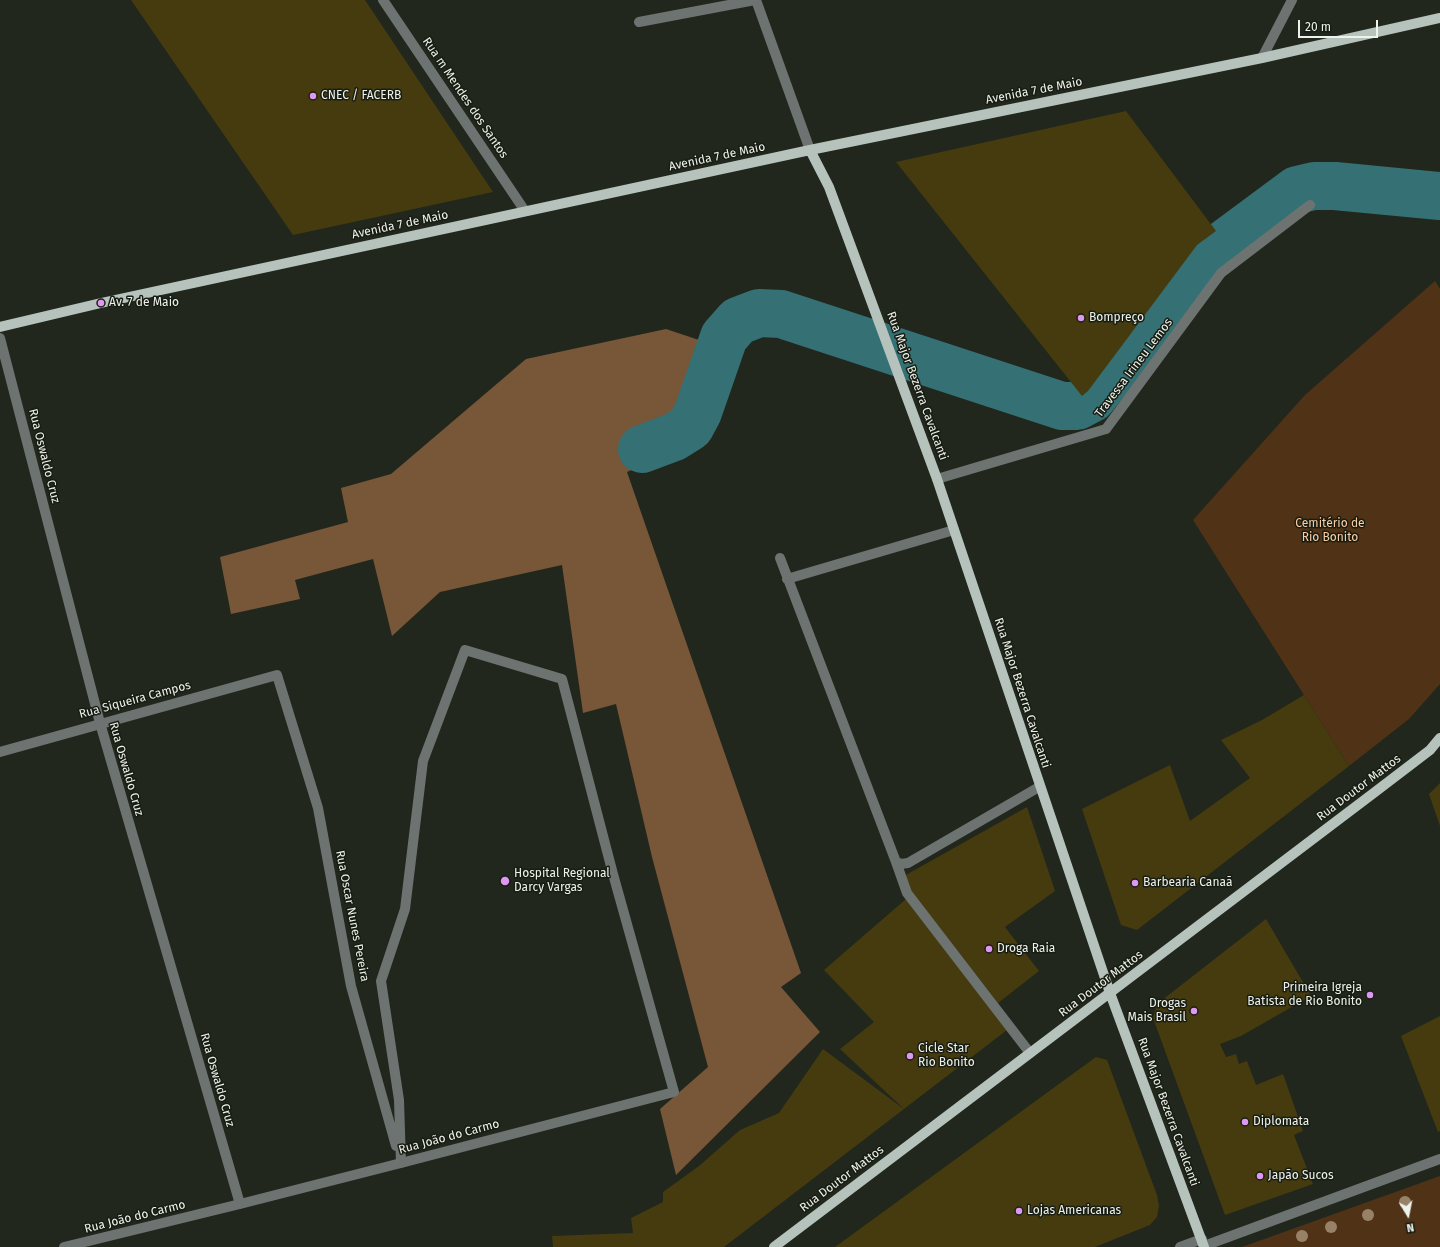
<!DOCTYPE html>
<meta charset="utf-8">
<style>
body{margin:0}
#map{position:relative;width:1440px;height:1247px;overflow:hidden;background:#21271d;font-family:"Fira Sans",sans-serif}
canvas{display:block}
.north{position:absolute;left:1388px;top:1195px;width:40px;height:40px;-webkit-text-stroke:3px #181d13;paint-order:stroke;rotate:170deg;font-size:11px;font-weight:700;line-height:16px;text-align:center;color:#eef2eb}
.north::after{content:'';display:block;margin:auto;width:14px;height:18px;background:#eef2eb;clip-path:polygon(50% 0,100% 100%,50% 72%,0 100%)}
.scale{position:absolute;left:1298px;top:20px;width:80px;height:18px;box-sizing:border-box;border:2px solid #eef2eb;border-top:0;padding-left:5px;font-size:12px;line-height:14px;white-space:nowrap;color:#eef2eb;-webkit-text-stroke:3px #181d13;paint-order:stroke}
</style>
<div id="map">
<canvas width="1440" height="1247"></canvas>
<div class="north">N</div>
<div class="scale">20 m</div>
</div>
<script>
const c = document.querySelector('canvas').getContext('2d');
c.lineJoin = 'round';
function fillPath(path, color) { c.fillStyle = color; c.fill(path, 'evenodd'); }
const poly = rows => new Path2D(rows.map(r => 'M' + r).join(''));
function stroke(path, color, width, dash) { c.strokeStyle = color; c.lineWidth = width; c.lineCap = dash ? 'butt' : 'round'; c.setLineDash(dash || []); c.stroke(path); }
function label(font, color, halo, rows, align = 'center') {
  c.font = font + ' "Fira Sans",sans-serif'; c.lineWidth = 3; c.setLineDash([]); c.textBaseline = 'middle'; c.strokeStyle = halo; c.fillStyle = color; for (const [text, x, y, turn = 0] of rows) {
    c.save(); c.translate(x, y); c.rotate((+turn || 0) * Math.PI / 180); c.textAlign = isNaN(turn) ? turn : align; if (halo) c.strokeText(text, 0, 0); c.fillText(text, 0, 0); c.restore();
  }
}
const green = poly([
 [1435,281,1440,289,1440,684,1409,719,1349,766,1193,520,1305,395],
 [1440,1176,1440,1247,1242,1247]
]);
const forest = poly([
 [666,329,732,351,711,414,701,435,681,448,627,472,801,973,781,987,820,1032,676,1175,660,1109,708,1067,652,857,616,704,583,713,562,565,440,592,392,636,373,559,295,580,300,599,231,614,220,557,348,522,341,488,391,474,526,359]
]);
const river = poly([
 [642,449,674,437,690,427,698,412,724,337,738,321,759,313,781,314,1062,406,1077,406,1092,398,1208,256,1297,190,1314,186,1335,186,1440,196]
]);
const building = poly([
 [131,0,365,0,493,192,293,235],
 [1126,111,1216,231,1197,245,1088,391,1082,396,896,162],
 [1304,695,1349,766,1137,930,1121,925,1082,809,1170,765,1190,821,1250,778,1221,740,1262,720],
 [1440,783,1440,826,1429,794],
 [1027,807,1055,891,1005,927,1039,971,998,1003,908,887,904,876],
 [906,899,1007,1030,904,1109,840,1049,874,1022,824,970],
 [1266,919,1311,996,1241,1036,1220,1044,1226,1057,1236,1054,1239,1064,1247,1061,1256,1085,1283,1074,1303,1131,1294,1135,1313,1184,1225,1215,1153,1018,1157,1004],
 [1440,1016,1440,1131,1438,1132,1401,1036],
 [823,1049,904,1109,724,1247,553,1247,552,1236,633,1233,631,1218,663,1202,663,1192,699,1166,740,1130,779,1113],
 [1096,1057,1107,1060,1157,1195,1159,1206,1157,1217,1150,1225,1095,1247,835,1247]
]);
const minor = poly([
 [383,0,525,211],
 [756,0,810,150],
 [639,22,755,0],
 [1262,58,1292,0],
 [0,338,100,723,240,1204],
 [937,479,1106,429,1221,273,1310,205],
 [780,558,896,862,901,864,908,863,1039,787],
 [787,579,954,530],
 [0,752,277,675,318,808,351,986,396,1146],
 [896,862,907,893,1030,1053],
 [1204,1246,1440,1159],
 [64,1247,240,1204,401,1163,674,1092,613,874,562,679,465,650,423,761,405,909,381,981,399,1100,401,1163],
 [1180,1247,1202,1239]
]);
const major = poly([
 [810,150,829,187,937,479,1110,993,1204,1247],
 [0,327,101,303,810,150,1262,58,1440,18],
 [774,1247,1375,792,1430,750,1440,738]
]);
const trees = [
 [1405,1202],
 [1368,1215],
 [1331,1227],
 [1302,1236]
];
const markers = [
 [313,96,4,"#de98f2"],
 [101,303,4,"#de98f2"],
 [1081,318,4,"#de98f2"],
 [505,881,5,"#de98f2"],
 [1135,883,4,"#de98f2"],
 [989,949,4,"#de98f2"],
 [1370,995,4,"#de98f2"],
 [1194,1011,4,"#de98f2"],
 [910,1056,4,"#de98f2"],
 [1245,1122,4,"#de98f2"],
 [1260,1176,4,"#de98f2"],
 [1019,1211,4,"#de98f2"]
];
const streetNames = [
 ["Avenida 7 de Maio",1034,91,-11],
 ["Rua m Mendes dos Santos",465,98,56],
 ["Avenida 7 de Maio",717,157,-12],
 ["Avenida 7 de Maio",400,225,-12],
 ["Travessa Irineu Lemos",1134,368,-53],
 ["Rua Major Bezerra Cavalcanti",917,386,70],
 ["Rua Oswaldo Cruz",44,456,76],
 ["Rua Major Bezerra Cavalcanti",1022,693,72],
 ["Rua Siqueira Campos",135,700,-15],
 ["Rua Oswaldo Cruz",126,769,74],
 ["Rua Doutor Mattos",1359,788,-37],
 ["Rua Oscar Nunes Pereira",352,916,79],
 ["Rua Doutor Mattos",1101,984,-37],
 ["Rua Oswaldo Cruz",217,1080,74],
 ["Rua Major Bezerra Cavalcanti",1168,1112,70],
 ["Rua João do Carmo",449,1137,-15],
 ["Rua Doutor Mattos",842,1179,-37],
 ["Rua João do Carmo",135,1217,-14]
];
const poiNames = [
 ["CNEC / FACERB",321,96],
 ["Av. 7 de Maio",109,303],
 ["Bompreço",1089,318],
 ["Hospital Regional",514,874],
 ["Darcy Vargas",514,888],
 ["Barbearia Canaã",1143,883],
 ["Droga Raia",997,949],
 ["Primeira Igreja",1362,988,"right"],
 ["Batista de Rio Bonito",1362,1002,"right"],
 ["Drogas",1186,1004,"right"],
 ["Mais Brasil",1186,1018,"right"],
 ["Cicle Star",918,1049],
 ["Rio Bonito",918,1063],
 ["Diplomata",1253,1122],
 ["Japão Sucos",1268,1176],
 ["Lojas Americanas",1027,1211]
];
const parkNames = [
 ["Cemitério de",1330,524],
 ["Rio Bonito",1330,538]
];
fillPath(green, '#503216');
fillPath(forest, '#785638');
stroke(river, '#347074', 48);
fillPath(building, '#453b0e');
stroke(minor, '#6d7370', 10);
stroke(major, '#b6c3bd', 10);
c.fillStyle = '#988267';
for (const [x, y] of trees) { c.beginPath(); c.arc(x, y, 6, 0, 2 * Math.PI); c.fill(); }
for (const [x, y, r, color] of markers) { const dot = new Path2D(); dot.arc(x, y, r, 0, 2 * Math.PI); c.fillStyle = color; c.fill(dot); stroke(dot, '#181d13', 1.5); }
label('12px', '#eef2eb', '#181d13', streetNames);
label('12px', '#eef2eb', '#181d13', poiNames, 'left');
label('12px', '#facca4', '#181d13', parkNames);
</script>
